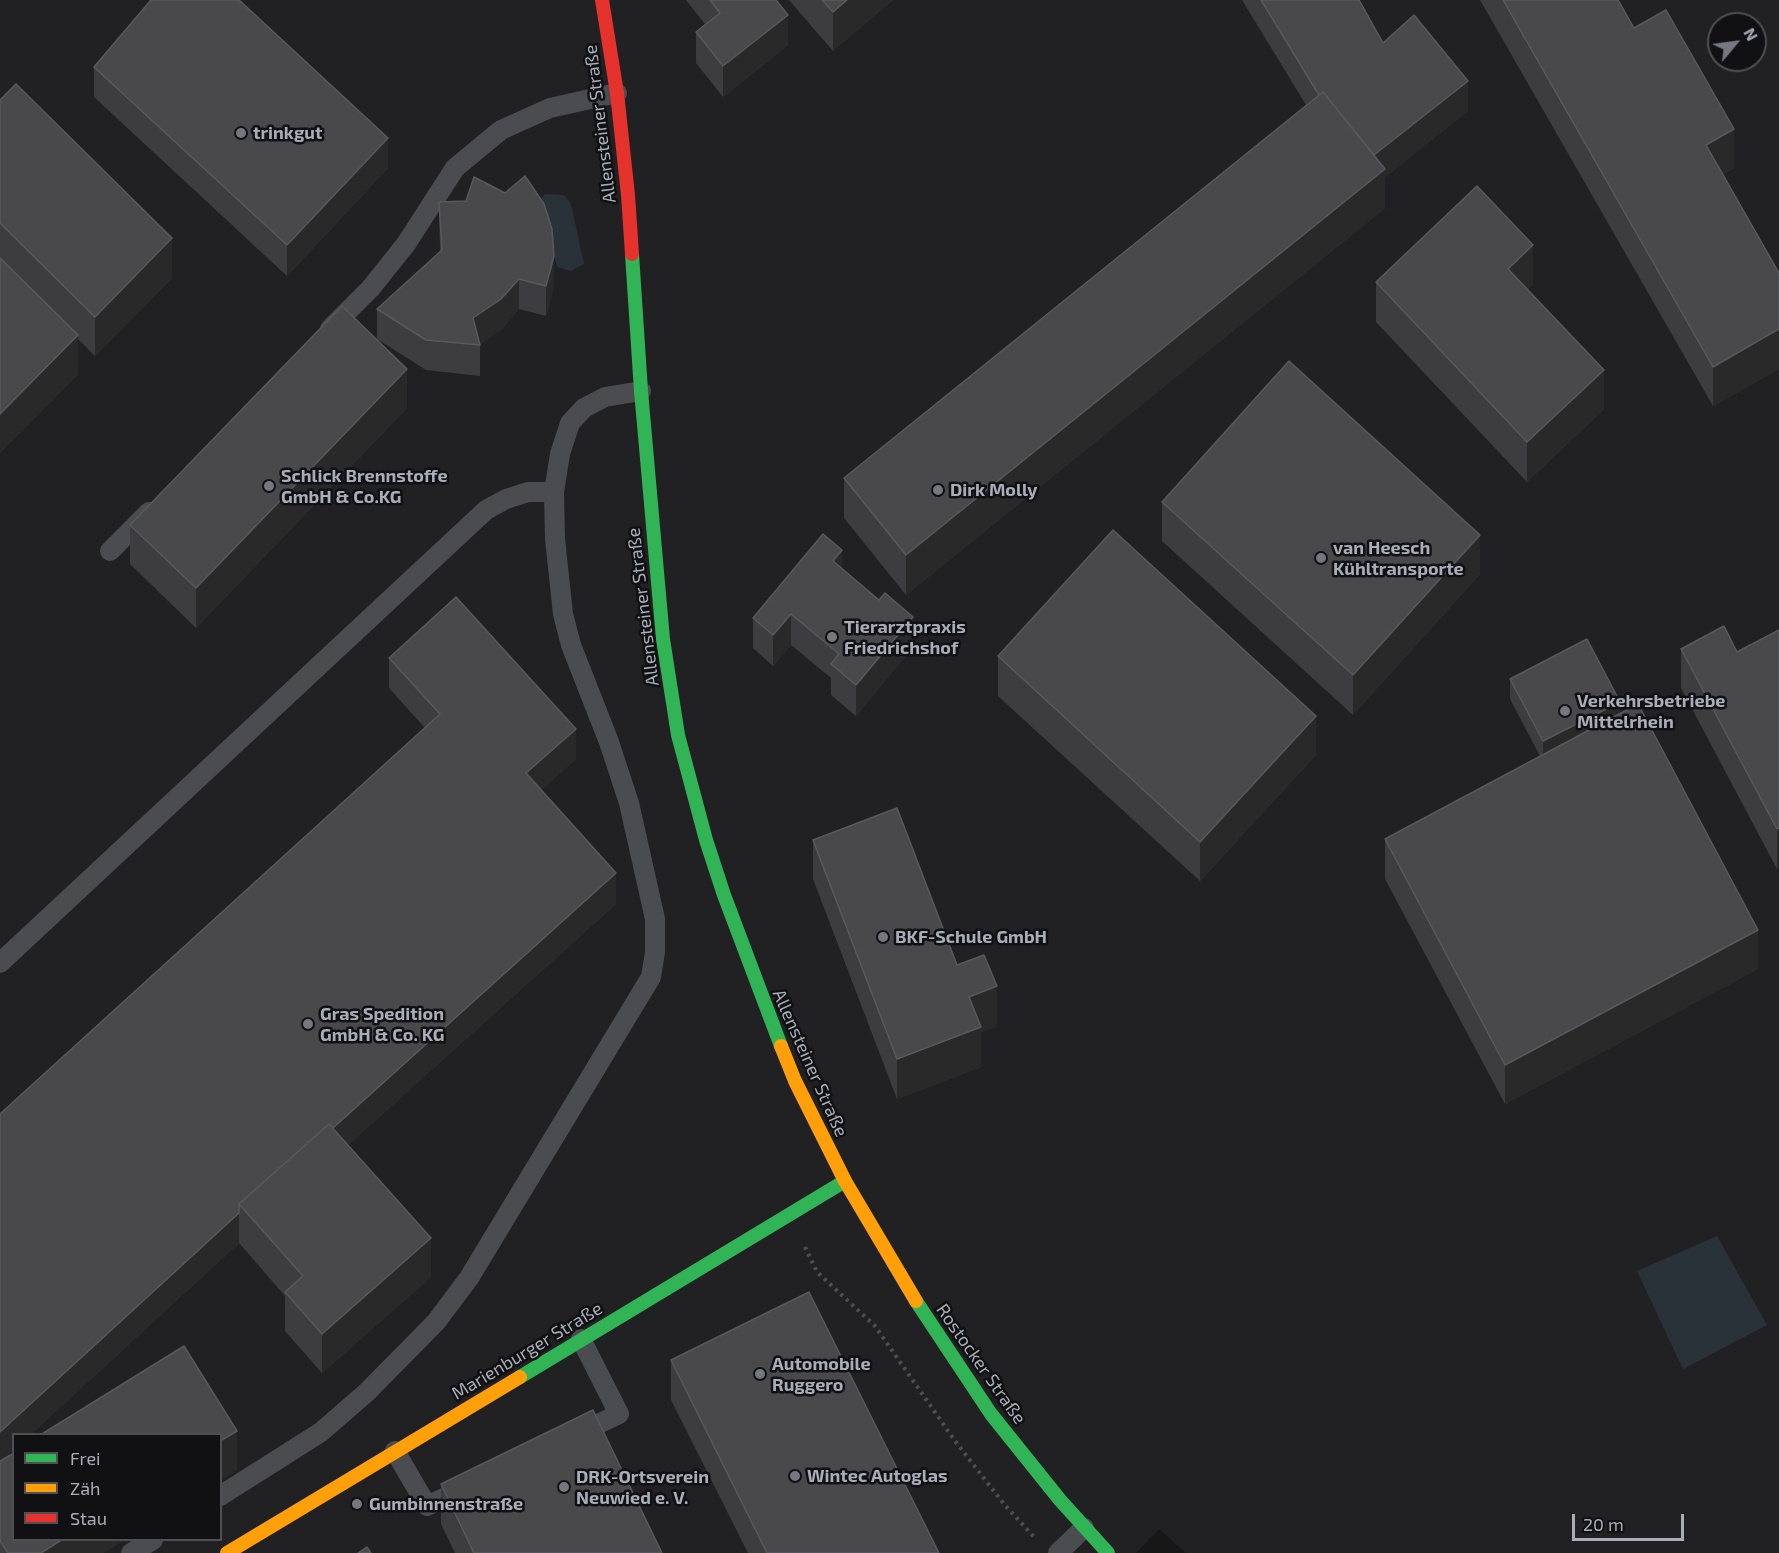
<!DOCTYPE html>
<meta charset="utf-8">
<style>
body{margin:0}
#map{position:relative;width:1779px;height:1553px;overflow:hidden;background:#171717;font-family:"Exo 2",sans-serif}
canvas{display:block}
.legend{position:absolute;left:12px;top:1433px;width:210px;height:108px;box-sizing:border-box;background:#111113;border:2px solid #4d4f55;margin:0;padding:8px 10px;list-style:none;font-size:18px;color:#a8adb8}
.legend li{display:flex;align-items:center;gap:12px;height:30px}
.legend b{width:30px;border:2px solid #4d4f55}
.north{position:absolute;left:1707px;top:12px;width:60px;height:60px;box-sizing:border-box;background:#111113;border:2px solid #4d4f55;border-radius:50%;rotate:61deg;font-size:16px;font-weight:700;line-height:24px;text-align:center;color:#a8adb8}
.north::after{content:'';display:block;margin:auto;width:21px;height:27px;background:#757880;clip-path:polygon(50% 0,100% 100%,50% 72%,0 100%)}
.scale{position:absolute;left:1572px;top:1514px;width:112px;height:27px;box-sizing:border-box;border:3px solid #a8adb8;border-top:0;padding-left:8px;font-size:18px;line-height:21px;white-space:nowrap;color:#a8adb8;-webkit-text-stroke:4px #111113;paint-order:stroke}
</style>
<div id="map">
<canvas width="1779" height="1553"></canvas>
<ul class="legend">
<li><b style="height:8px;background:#30b455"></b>Frei</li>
<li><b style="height:8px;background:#ff9f0a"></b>Zäh</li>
<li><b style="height:8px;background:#e5322d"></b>Stau</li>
</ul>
<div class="north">N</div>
<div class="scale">20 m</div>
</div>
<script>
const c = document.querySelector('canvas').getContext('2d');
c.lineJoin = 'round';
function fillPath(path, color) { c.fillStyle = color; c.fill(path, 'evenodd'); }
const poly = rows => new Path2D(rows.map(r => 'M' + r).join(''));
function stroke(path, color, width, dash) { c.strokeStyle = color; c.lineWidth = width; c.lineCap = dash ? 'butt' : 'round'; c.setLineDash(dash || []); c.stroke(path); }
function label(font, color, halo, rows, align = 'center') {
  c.font = font + ' "Exo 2",sans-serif'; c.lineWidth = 5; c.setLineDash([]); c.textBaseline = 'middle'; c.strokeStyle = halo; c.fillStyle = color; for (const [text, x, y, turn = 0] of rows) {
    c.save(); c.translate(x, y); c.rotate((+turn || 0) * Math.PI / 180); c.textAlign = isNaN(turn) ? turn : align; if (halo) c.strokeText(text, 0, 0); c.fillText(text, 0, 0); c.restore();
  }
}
const built = poly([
 [0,0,1779,0,1779,1553,1186,1553,1159,1529,1136,1553,0,1553],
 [1719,24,1755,24,1755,60,1719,60],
 [14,1434,220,1434,220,1540,14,1540]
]);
const water = poly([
 [545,194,564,195,571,204,584,264,571,271,557,267,550,235,533,207],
 [1717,1236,1767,1325,1683,1369,1637,1271]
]);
const path = poly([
 [805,1247,817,1272,875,1326,955,1441,1004,1504,1035,1538]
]);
const lane = poly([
 [330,329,370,289,406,244,455,168,501,130,550,108,617,93],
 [110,551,149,512],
 [0,963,486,510,506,499,528,492,554,492],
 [575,1435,619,1414,581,1339],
 [395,1451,427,1506,465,1488],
 [220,1496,321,1432,367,1392,436,1322,469,1278,651,977,655,952,655,919,629,803,609,742,571,645,563,614,555,539,554,492,560,454,570,423,584,408,605,397,641,391],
 [131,1553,153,1540],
 [1058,1553,1084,1528]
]);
const fast = poly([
 [632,254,641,391,663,639,678,735,706,840,724,895,781,1046],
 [916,1301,991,1414,1060,1500,1108,1553],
 [520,1377,845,1181]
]);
const slow = poly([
 [781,1046,795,1081,845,1181,916,1301],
 [227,1553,520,1377]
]);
const jam = poly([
 [602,0,617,93,628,195,632,254]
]);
const wall = poly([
 [686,0,776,0,788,45,723,97,696,63,696,32,705,24],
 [789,0,893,0,833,51],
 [1242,0,1359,0,1383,43,1468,111,1385,177,1385,208,906,595,844,518,844,478,1306,105],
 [1480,0,1618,0,1634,28,1734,168,1723,174,1779,273,1779,369,1713,406],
 [94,67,388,168,287,276,94,97],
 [0,100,172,278,95,356,78,339,78,374,0,453],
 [439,202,554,286,546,316,519,309,501,330,480,344,480,376,426,370,377,339,377,309,440,252],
 [1376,282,1533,284,1528,289,1604,409,1527,482,1376,322],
 [407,408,196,628,130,564,130,525],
 [1162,502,1480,574,1353,715,1162,541],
 [842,568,913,647,856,716,831,695,831,678,791,645,773,666,753,648,753,618],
 [1779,630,1777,869,1681,688,1681,649,1737,652],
 [998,656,1316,755,1200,881,998,696],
 [389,658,576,759,541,790,616,904,348,1145,431,1277,322,1373,285,1331,285,1296,239,1243,6,1457,104,1553,0,1553,0,1114,425,728,389,688],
 [1510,679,1620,714,1758,969,1505,1104,1385,879,1385,839,1540,756,1510,699],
 [813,840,957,965,997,1026,981,1032,981,1067,897,1099,813,879],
 [671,1360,939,1553,748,1553,671,1400],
 [441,1484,662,1553,455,1553,441,1524]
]);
const shadedWall = poly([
 [847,0,893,0,833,51,833,12],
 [788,15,788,45,723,97,723,66],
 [1468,81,1468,111,1385,177,1385,208,906,595,906,555,1369,159],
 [1734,129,1734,168,1706,184,1706,145],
 [388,138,388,168,287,276,287,245],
 [172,238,172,278,95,356,95,317],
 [1533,245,1533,284,1508,308,1508,269],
 [554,256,554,286,546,316,546,286],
 [519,279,519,309,501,330,478,345,473,318],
 [1779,329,1779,369,1713,406,1713,367],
 [78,335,78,374,0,453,0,414],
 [407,369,407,408,196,628,196,588],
 [1604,370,1604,409,1527,482,1527,442],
 [1480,535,1480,574,1353,715,1353,675],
 [842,550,842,581,833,561],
 [791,614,791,645,773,666,773,635],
 [913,617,913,647,856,716,856,685],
 [1620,702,1620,723,1543,762,1543,741],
 [1316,716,1316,755,1200,881,1200,842],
 [576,729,576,759,526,804,526,773],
 [1779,828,1779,868,1777,869,1777,829],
 [616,873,616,904,258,1226,243,1209],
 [1758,930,1758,969,1505,1104,1505,1065],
 [997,986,997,1026,981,1032,981,1067,897,1099,897,1059,969,997],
 [239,1213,239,1243,31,1434,14,1434,14,1450,0,1463,0,1432],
 [431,1238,431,1277,322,1373,322,1334],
 [237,1431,237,1470,220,1481,220,1441],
 [63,1539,126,1539,104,1553,41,1553]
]);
const building = poly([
 [151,0,239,0,388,138,287,245,94,67,151,0],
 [710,0,776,0,788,15,723,66,696,32,720,13,710,0],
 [822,0,847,0,833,12,822,0],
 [1261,0,1359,0,1383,43,1414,15,1468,81,1374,155,1323,92,1319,95,1261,0],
 [1503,0,1618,0,1634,28,1666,10,1734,129,1706,145,1779,273,1779,329,1713,367,1503,0],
 [16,84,172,238,95,317,0,223,0,100,16,84],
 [1323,92,1385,169,906,555,844,478,1323,92],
 [525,176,544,204,552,229,554,256,546,286,519,279,501,299,473,318,480,345,426,340,377,309,442,250,439,202,466,201,474,177,505,193,525,176],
 [1477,186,1533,245,1508,269,1604,370,1527,442,1376,282,1477,186],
 [0,258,78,335,0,414,0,258],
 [342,306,407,369,196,588,130,525,342,306],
 [1289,361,1480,535,1353,675,1162,502,1289,361],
 [1113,530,1316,716,1200,842,998,656,1113,530],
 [823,534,842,550,833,561,879,600,885,593,913,617,856,685,831,664,839,654,791,614,773,635,753,618,823,534],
 [456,597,576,729,526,773,616,873,333,1128,329,1124,239,1204,239,1213,0,1432,0,1114,440,714,389,658,456,597],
 [1724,626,1737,652,1779,630,1779,828,1777,829,1681,649,1724,626],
 [1587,639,1620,702,1543,741,1510,679,1587,639],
 [1638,704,1758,930,1505,1065,1385,839,1638,704],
 [897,808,957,965,984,955,997,986,969,997,981,1027,897,1059,813,840,897,808],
 [329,1124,431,1238,322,1334,285,1292,303,1276,239,1204,329,1124],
 [809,1292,939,1553,767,1553,671,1360,809,1292],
 [184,1346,237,1431,220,1441,220,1434,42,1434,184,1346],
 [593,1410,662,1553,474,1553,441,1484,593,1410],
 [14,1453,14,1539,63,1539,41,1553,8,1553,0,1541,0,1461,14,1453],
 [367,1547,371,1553,358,1553,367,1547]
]);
const markers = [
 [241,133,6,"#757880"],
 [269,486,6,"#757880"],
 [938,490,6,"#757880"],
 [1321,558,6,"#757880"],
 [832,637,6,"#757880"],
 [1565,711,6,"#757880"],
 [883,937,6,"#757880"],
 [308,1024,6,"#757880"],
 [760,1374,6,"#757880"],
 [795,1476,6,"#757880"],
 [564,1487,6,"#757880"],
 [357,1504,6,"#757880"]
];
const streetNames = [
 ["Allensteiner Straße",600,124,-97],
 ["Allensteiner Straße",643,607,-97],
 ["Allensteiner Straße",810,1063,66],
 ["Marienburger Straße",527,1351,-31],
 ["Rostocker Straße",981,1364,55]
];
const poiNames = [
 ["trinkgut",253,133],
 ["Schlick Brennstoffe",281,476],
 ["GmbH & Co.KG",281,497],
 ["Dirk Molly",950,490],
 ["van Heesch",1333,548],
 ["Kühltransporte",1333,569],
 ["Tierarztpraxis",844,627],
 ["Friedrichshof",844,648],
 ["Verkehrsbetriebe",1577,701],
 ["Mittelrhein",1577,722],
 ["BKF-Schule GmbH",895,937],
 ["Gras Spedition",320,1014],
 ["GmbH & Co. KG",320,1035],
 ["Automobile",772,1364],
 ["Ruggero",772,1385],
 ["Wintec Autoglas",807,1476],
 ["DRK-Ortsverein",576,1477],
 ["Neuwied e. V.",576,1498],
 ["Gumbinnenstraße",369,1504]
];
fillPath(built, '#212123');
fillPath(water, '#2a3239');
stroke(path, '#4d4e52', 4, [3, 4.5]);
stroke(lane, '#4b4c50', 20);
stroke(fast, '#30b455', 14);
stroke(slow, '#ff9f0a', 14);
stroke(jam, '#e5322d', 14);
fillPath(wall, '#3d3d3f');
fillPath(shadedWall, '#29292a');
fillPath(building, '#49494c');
stroke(building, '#58595d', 1.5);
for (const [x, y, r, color] of markers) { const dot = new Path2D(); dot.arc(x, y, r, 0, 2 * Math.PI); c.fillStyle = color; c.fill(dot); stroke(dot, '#111113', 2); }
label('18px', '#a8adb8', '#111113', streetNames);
label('bold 18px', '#a8adb8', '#111113', poiNames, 'left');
</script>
